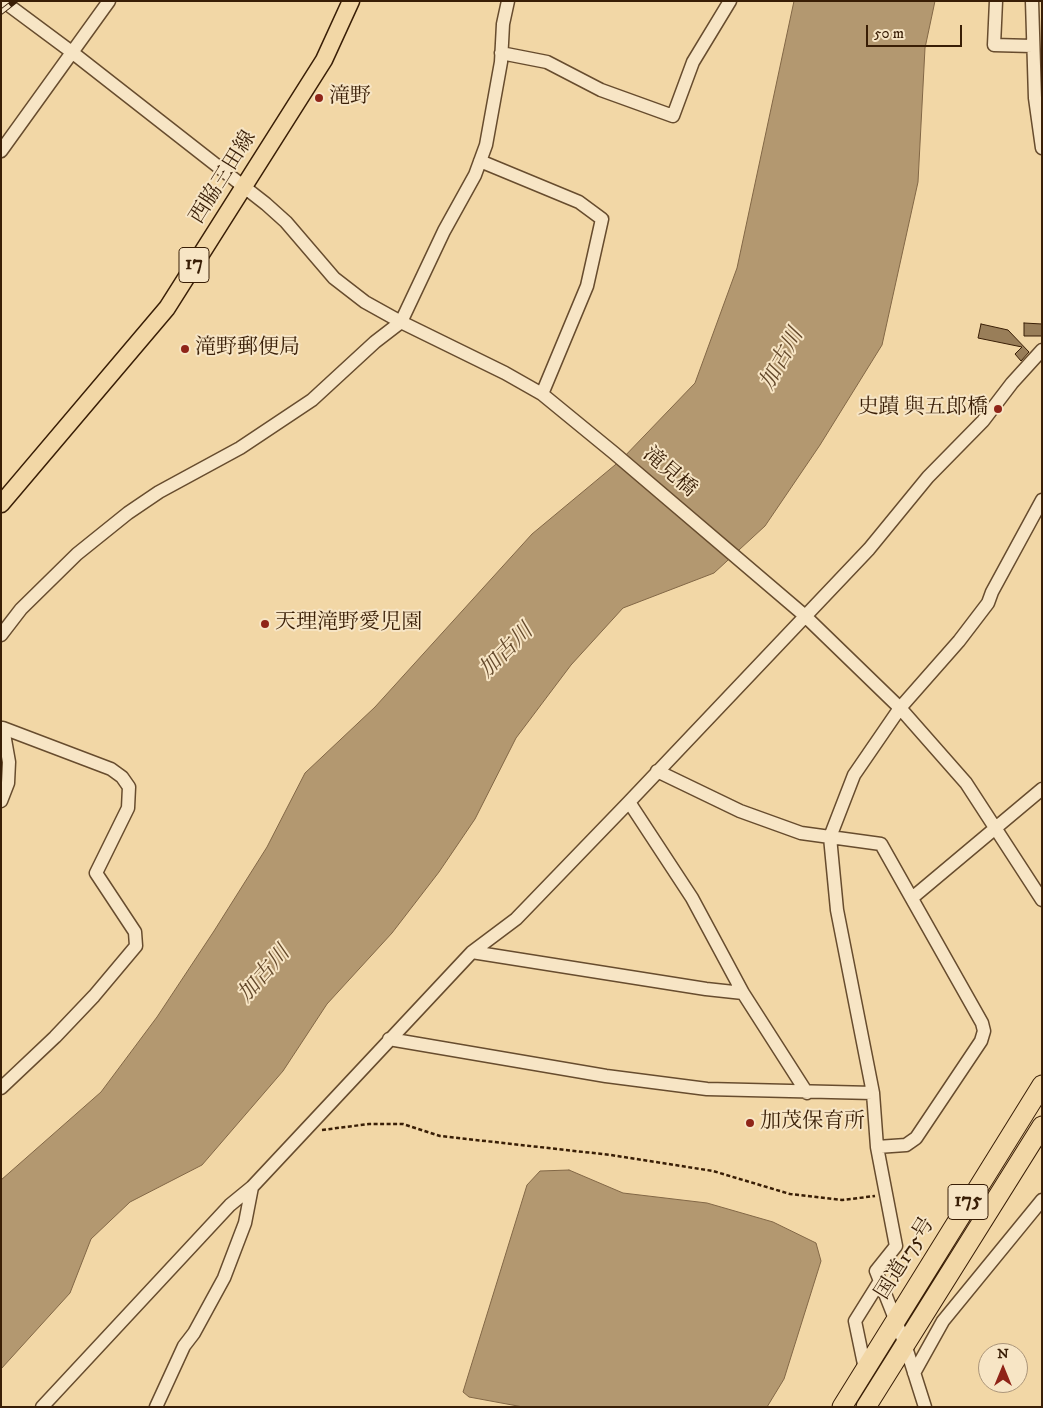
<!DOCTYPE html>
<meta charset="utf-8">
<style>
body{margin:0}
#map{position:relative;width:1043px;height:1408px;overflow:hidden;background:#f2d7a6;font-family:"IM FELL DW Pica",serif}
canvas{display:block}
.frame{position:absolute;inset:0;border:2px solid #391e06;pointer-events:none}
.north{position:absolute;left:978px;top:1343px;width:50px;height:50px;box-sizing:border-box;background:#f7e5c5;border:1px solid #ab9579;border-radius:50%;rotate:0deg;font-size:14px;font-weight:700;line-height:20px;text-align:center;color:#391e06}
.north::after{content:'';display:block;margin:auto;width:18px;height:22px;background:#8f2418;clip-path:polygon(50% 0,100% 100%,50% 72%,0 100%)}
.scale{position:absolute;left:866px;top:25px;width:96px;height:22px;box-sizing:border-box;border:2px solid #391e06;border-top:0;padding-left:6px;font-size:15px;line-height:18px;white-space:nowrap;color:#391e06;-webkit-text-stroke:4px #f7e5c5;paint-order:stroke}
</style>
<div id="map">
<canvas width="1043" height="1408"></canvas>
<div class="frame"></div>
<div class="north">N</div>
<div class="scale">50 m</div>
</div>
<script>
const c = document.querySelector('canvas').getContext('2d');
c.lineJoin = 'round';
function fillPath(path, color) { c.fillStyle = color; c.fill(path, 'evenodd'); }
const poly = rows => new Path2D(rows.map(r => 'M' + r).join(''));
function stroke(path, color, width, dash) { c.strokeStyle = color; c.lineWidth = width; c.lineCap = dash ? 'butt' : 'round'; c.setLineDash(dash || []); c.stroke(path); }
function label(font, color, halo, rows, align = 'center') {
  c.font = font + ' "IM FELL DW Pica","Noto Serif JP",serif'; c.lineWidth = 4; c.setLineDash([]); c.textBaseline = 'middle'; c.strokeStyle = halo; c.fillStyle = color; for (const [text, x, y, turn = 0] of rows) {
    c.save(); c.translate(x, y); c.rotate((+turn || 0) * Math.PI / 180); c.textAlign = isNaN(turn) ? turn : align; if (halo) c.strokeText(text, 0, 0); c.fillText(text, 0, 0); c.restore();
  }
}
const water = poly([
 [794,1,935,1,925,48,918,182,882,345,820,445,765,526,714,573,623,608,571,665,516,738,475,819,439,872,392,933,327,1004,283,1071,202,1165,130,1202,91,1239,70,1293,1,1369,1,1180,101,1092,157,1017,214,931,267,847,305,773,375,707,532,534,621,460,695,383,737,268,794,1],
 [569,1170,623,1193,707,1203,773,1222,816,1243,821,1261,784,1379,767,1407,523,1407,469,1397,463,1392,527,1185,540,1171,569,1170]
]);
const building = poly([
 [1024,323,1042,324,1042,336,1024,336,1024,323],
 [981,324,1008,330,1029,352,1021,361,1015,354,1022,347,978,338,981,324]
]);
const path = poly([
 [322,1130,369,1124,403,1124,440,1136,611,1155,713,1171,790,1194,842,1200,875,1196]
]);
const minor = poly([
 [3,1,73,53,266,204,286,222,334,278,365,302,401,322,505,373,542,394,614,453,804,615,900,708,966,783,1042,900],
 [996,1,994,45,1032,46],
 [1032,1,1035,98,1042,148],
 [501,53,547,62,601,90,673,116,693,62,730,1],
 [1,151,109,1],
 [480,161,579,202,602,219,587,286,542,394],
 [1,635,21,609,77,554,128,513,159,492,240,448,312,400,375,342,401,322,444,231,475,175,486,145,501,62,503,24,508,1],
 [657,771,740,811,801,833,881,844,982,1023,984,1031,981,1041,916,1138,906,1145,877,1147],
 [1,801,8,783,9,762,3,728,111,769,122,777,129,787,128,808,96,873,135,932,136,946,94,996,55,1037,1,1088],
 [629,802,692,898,743,993,807,1093],
 [912,898,1042,789],
 [472,952,706,989,743,993],
 [389,1039,606,1076,707,1089,873,1093],
 [865,1369,855,1321,880,1281],
 [914,1373,943,1321,1042,1200],
 [42,1407,230,1205,252,1187,472,952,516,919,629,802,869,549,928,477,983,421,1012,383,1042,350],
 [156,1407,184,1346,194,1333,224,1278,245,1223,252,1187],
 [925,1407,905,1344,876,1271,896,1246,877,1147,873,1093,837,910,830,837,854,775,900,708,959,641,988,603,992,592,1042,500]
]);
const major = poly([
 [1,504,167,308,324,60,351,1]
]);
const highway = poly([
 [842,1407,1042,1085],
 [866,1407,1042,1126]
]);
const rail = poly([
 [1,12,15,1]
]);
const markers = [
 [319,98,5,"#8f2418"],
 [185,349,5,"#8f2418"],
 [998,409,5,"#8f2418"],
 [265,624,5,"#8f2418"],
 [750,1123,5,"#8f2418"]
];
const shields = [
 [194,265,30],
 [968,1202,40]
];
const shieldNames = [
 ["17",194,265],
 ["175",968,1202]
];
const poiNames = [
 ["滝野",329,98],
 ["滝野郵便局",195,349],
 ["史蹟 與五郎橋",988,409,"right"],
 ["天理滝野愛児園",275,624],
 ["加茂保育所",760,1123]
];
const streetNames = [
 ["西脇三田線",224,178,-58],
 ["滝見橋",669,473,41],
 ["国道175号",906,1259,-58]
];
const waterNames = [
 ["加古川",783,360,-61],
 ["加古川",507,652,-45],
 ["加古川",265,975,-49]
];
fillPath(water, '#b39870');
stroke(water, '#826746', 1);
fillPath(building, '#997e59');
stroke(building, '#391e06', 1);
stroke(minor, '#674c2e', 15);
stroke(major, '#391e06', 19);
stroke(highway, '#391e06', 21);
stroke(path, '#391e06', 2.5, [4, 2.5]);
stroke(minor, '#f7e5c5', 12);
stroke(major, '#f2d7a6', 16);
stroke(highway, '#f2d7a6', 19);
stroke(rail, '#391e06', 5.5);
stroke(rail, '#f7e5c5', 4, [11]);
for (const [x, y, r, color] of markers) { const dot = new Path2D(); dot.arc(x, y, r, 0, 2 * Math.PI); c.fillStyle = color; c.fill(dot); stroke(dot, '#f7e5c5', 2); }
for (const [x, y, w] of shields) { const box = new Path2D(); box.roundRect(x - w / 2, y - 17.5, w, 35, 4); c.fillStyle = '#f7e5c5'; c.fill(box); stroke(box, '#391e06', 1); }
label('bold 20px', '#391e06', null, shieldNames);
label('21px', '#391e06', '#f7e5c5', poiNames, 'left');
label('21px', '#391e06', '#f7e5c5', streetNames);
label('italic 22px', '#64492b', '#f7e5c5', waterNames);
</script>
